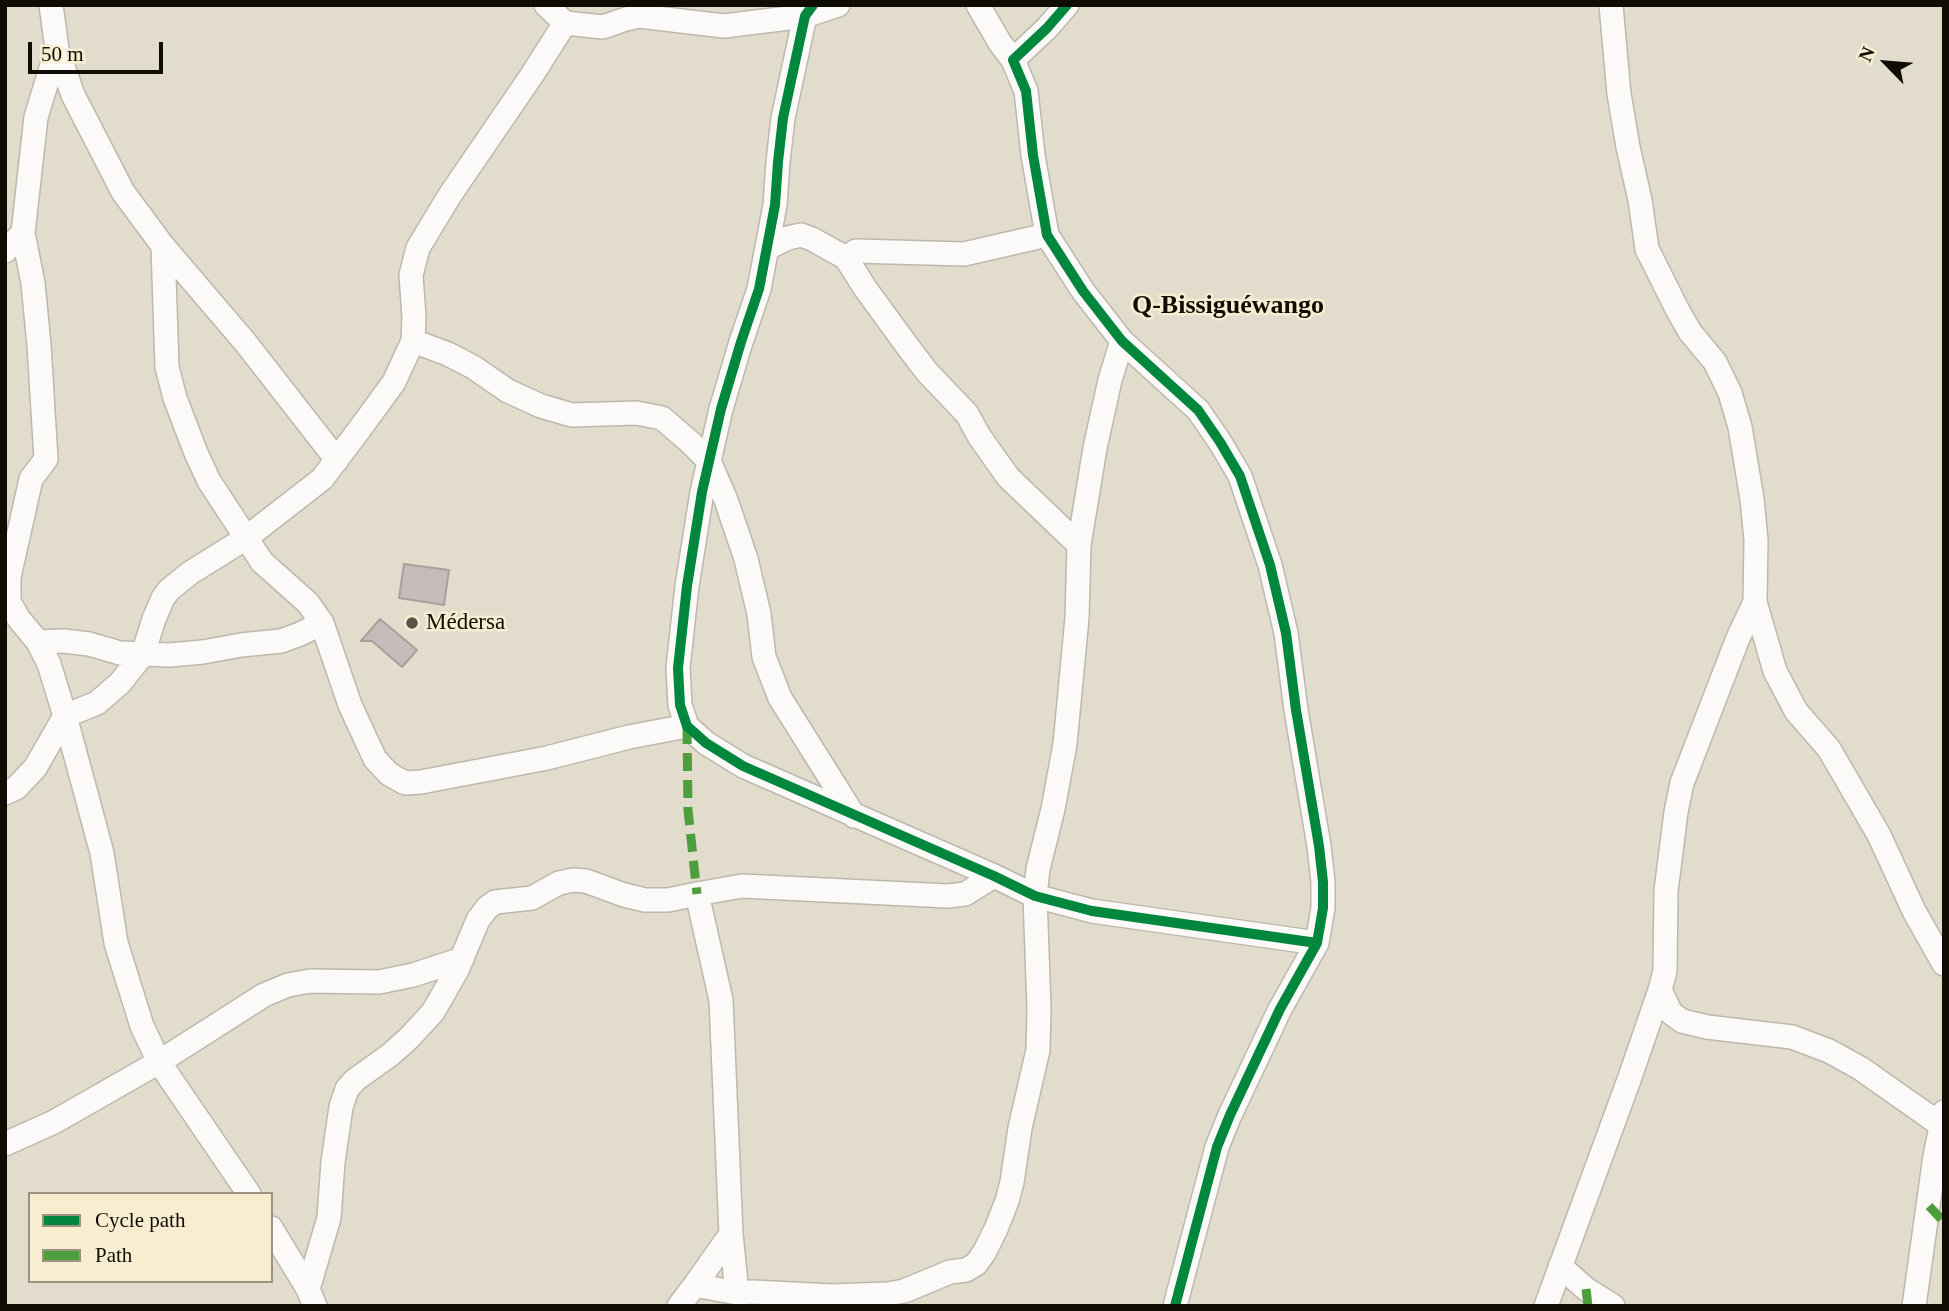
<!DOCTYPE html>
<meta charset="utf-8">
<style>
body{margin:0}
#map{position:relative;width:1949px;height:1311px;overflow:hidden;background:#e2dccd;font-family:"Times New Roman",serif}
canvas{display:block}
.frame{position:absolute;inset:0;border:7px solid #0f0c04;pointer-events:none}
.legend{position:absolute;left:28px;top:1192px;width:245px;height:91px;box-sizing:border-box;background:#f8edd1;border:2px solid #9b937f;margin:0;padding:9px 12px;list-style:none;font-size:21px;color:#0f0c04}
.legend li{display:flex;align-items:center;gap:14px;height:35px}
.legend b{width:35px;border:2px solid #9b937f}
.north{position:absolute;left:1851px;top:28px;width:70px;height:70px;-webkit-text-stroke:5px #f8edd1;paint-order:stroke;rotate:295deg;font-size:19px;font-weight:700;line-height:28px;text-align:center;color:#0f0c04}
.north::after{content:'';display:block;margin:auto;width:24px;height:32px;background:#0f0c04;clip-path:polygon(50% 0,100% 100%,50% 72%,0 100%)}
.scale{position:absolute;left:28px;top:42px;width:135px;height:32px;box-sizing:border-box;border:4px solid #0f0c04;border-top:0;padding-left:9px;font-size:21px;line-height:24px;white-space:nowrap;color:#0f0c04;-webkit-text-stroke:5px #f8edd1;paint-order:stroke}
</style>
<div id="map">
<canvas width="1949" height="1311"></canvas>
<div class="frame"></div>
<ul class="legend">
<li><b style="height:9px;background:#00873e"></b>Cycle path</li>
<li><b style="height:9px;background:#4d9f3d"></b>Path</li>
</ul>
<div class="north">N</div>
<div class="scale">50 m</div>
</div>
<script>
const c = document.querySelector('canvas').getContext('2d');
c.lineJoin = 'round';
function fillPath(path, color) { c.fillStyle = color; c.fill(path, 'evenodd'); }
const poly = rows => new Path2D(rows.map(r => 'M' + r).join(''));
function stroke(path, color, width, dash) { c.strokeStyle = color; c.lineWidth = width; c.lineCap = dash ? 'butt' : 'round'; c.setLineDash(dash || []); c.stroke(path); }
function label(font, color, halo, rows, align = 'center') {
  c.font = font + ' "Times New Roman",serif'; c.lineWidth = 5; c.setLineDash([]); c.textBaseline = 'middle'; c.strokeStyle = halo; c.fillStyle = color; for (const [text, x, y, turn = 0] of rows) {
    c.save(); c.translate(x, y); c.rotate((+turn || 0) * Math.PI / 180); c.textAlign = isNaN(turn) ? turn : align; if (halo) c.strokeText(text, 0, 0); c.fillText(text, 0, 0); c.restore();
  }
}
const building = poly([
 [404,564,449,570,444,605,399,598,404,564],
 [380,619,417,650,402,667,372,641,361,641,380,619]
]);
const minor = poly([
 [51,5,57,49,36,117,23,233,33,283,39,345,46,459,31,479,9,577,9,602,19,619,38,642,49,664,65,716,102,853,116,943,142,1026,159,1062,249,1194],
 [546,5,565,23,603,27,626,19,639,16,724,26,805,16,838,5],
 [813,5,805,16,783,118,778,162,775,205,759,289,741,342,721,409,702,492,687,586,678,668,680,705,687,726,706,743,743,766,994,876,1035,896,1092,911,1317,943],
 [978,5,1000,43,1013,60],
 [1067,5,1047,28,1013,60,1026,91,1033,155,1047,235,1083,291,1122,341,1198,410,1220,442,1240,476,1270,565,1286,633,1296,710,1319,846,1323,882,1323,908,1317,943,1280,1009,1230,1115,1217,1147,1175,1306],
 [1611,5,1619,94,1628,147,1640,200,1647,249,1677,309,1690,332,1715,362,1730,393,1740,427,1752,499,1756,540,1755,602,1775,671,1796,711,1829,749,1879,835,1914,911,1944,964],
 [57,49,73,95,123,192,163,246,245,342,337,460],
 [163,246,167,367,175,398,196,453,209,481,262,562,308,603,322,623,350,705,375,759,389,774,405,783,421,782,547,758,629,737,687,726],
 [769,247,788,238,801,235,812,239,846,258,865,288,908,347,927,372,967,414,979,436,1008,477,1079,545],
 [5,251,23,233],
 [846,258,856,251,964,254,1047,235],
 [413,341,448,354,473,367,508,391,541,406,572,415,636,413,662,418,691,443,709,461,726,500,746,559,759,614,764,657,780,698,854,816],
 [38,642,64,641,89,644,120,653,169,655,203,652,241,645,281,641,300,634,322,623],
 [5,793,16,788,35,768,65,716,97,703,120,683,143,654,154,619,163,598,169,590,190,573,246,538,322,479,359,430,394,382,413,341,414,317,411,275,418,248,450,195,532,75,565,23],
 [1660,990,1671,1013,1682,1021,1707,1027,1792,1037,1829,1051,1860,1068,1941,1125],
 [5,1144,54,1122,159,1062,264,995,288,985,310,981,379,982,413,975,462,959],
 [271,1228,308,1289,315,1306],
 [1560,1266,1586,1289,1613,1306],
 [695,1285,737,1293,753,1292,832,1296,888,1294,904,1291,950,1272,966,1270,976,1264,984,1253,996,1229,1007,1201,1012,1182,1020,1128,1038,1050,1039,1008,1035,896,1038,869,1053,809,1065,744,1077,618,1079,545,1095,448,1110,380,1122,341],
 [308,1289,329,1218,333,1162,341,1107,347,1089,355,1080,390,1055,409,1038,433,1012,457,970,478,920,487,908,495,902,532,898,559,883,573,880,586,881,624,895,645,900,668,900,697,894],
 [737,1293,731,1234,721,1000,697,894,742,886,948,896,965,894,994,876],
 [679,1306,695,1285,731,1234],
 [1546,1306,1630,1077,1660,990,1665,971,1666,891,1676,812,1682,783,1738,638,1755,602],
 [1914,1306,1935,1156,1944,1112]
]);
const quiet = poly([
 [687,726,688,810,697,894],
 [1929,1206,1944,1222],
 [1586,1289,1588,1306]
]);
const cycleway = poly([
 [813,5,805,16,783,118,778,162,775,205,759,289,741,342,721,409,702,492,687,586,678,668,680,705,687,726,706,743,743,766,994,876,1035,896,1092,911,1317,943],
 [1067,5,1047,28,1013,60,1026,91,1033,155,1047,235,1083,291,1122,341,1198,410,1220,442,1240,476,1270,565,1286,633,1296,710,1319,846,1323,882,1323,908,1317,943,1280,1009,1230,1115,1217,1147,1175,1306]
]);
const markers = [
 [412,623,7,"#59554a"]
];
const poiNames = [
 ["Médersa",426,623]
];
const quarterNames = [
 ["Q-Bissiguéwango",1228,306]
];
fillPath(building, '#c3bcb9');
stroke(building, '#a7a09d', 2);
stroke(minor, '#bdb8ac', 26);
stroke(minor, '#fbfaf8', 23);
stroke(quiet, '#4d9f3d', 9, [18, 9]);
stroke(cycleway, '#00873e', 10);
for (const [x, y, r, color] of markers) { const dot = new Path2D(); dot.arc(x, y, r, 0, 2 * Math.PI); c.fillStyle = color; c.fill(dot); stroke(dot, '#f8edd1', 2.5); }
label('23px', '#0f0c04', '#f8edd1', poiNames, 'left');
label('bold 26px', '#0f0c04', '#f8edd1', quarterNames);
</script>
